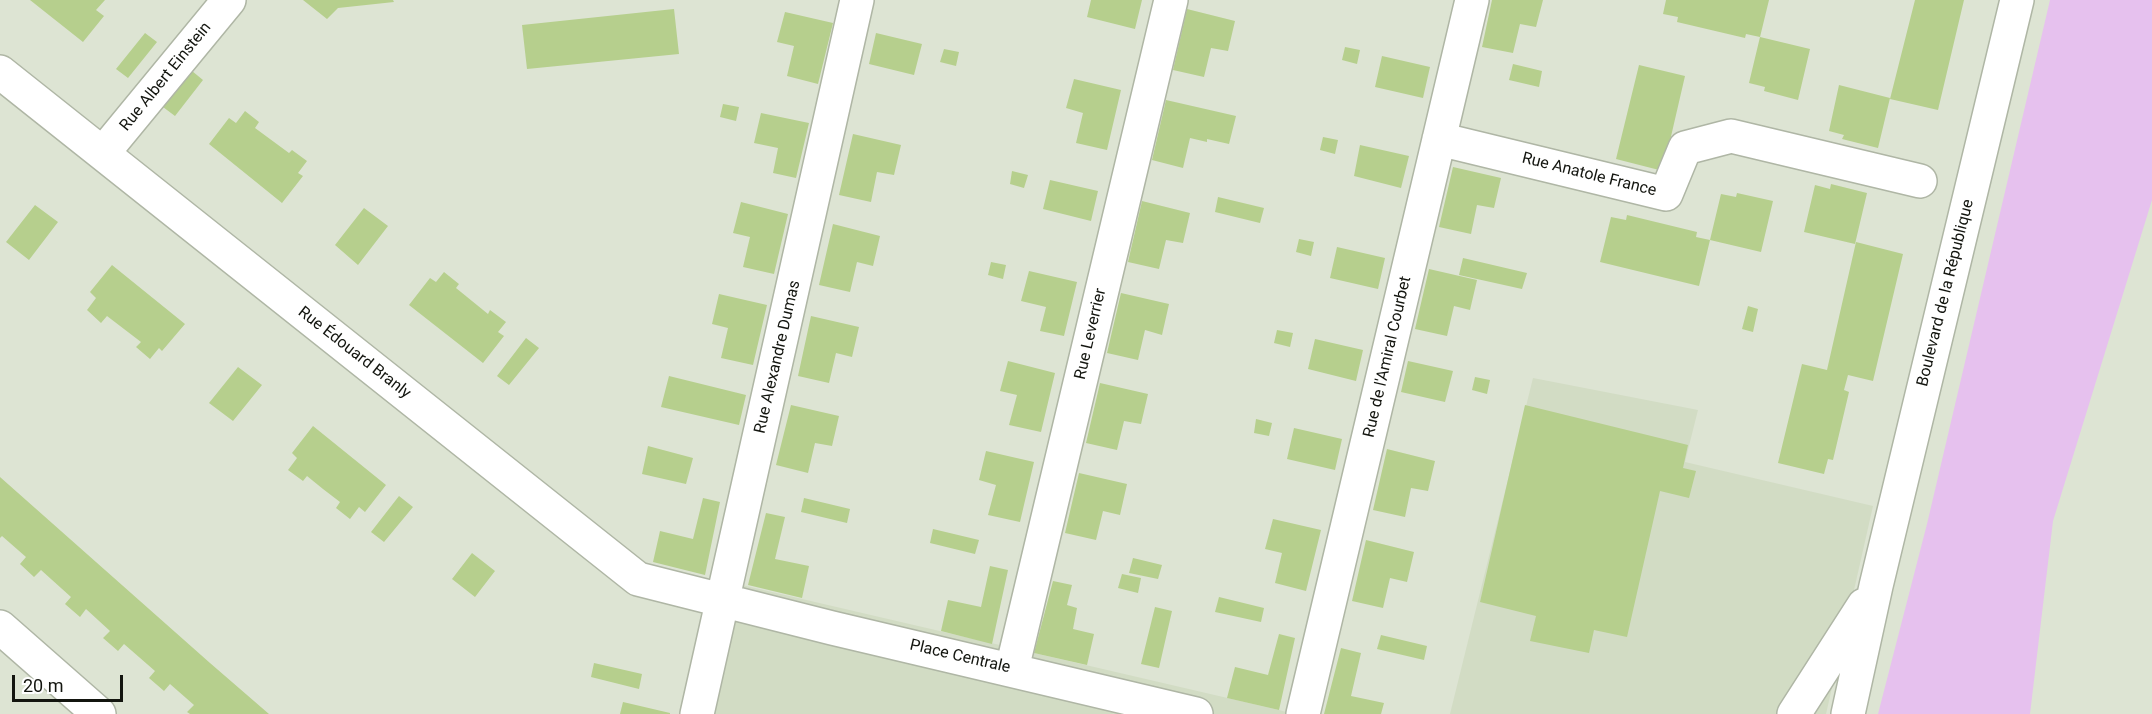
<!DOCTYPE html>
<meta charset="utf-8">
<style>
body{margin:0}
#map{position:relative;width:2152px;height:714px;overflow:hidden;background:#dde4d3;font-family:Roboto,sans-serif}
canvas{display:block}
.scale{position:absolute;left:12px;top:675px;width:111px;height:27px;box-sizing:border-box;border:3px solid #13150f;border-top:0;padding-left:8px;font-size:18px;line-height:21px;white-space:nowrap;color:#13150f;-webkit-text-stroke:4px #fff;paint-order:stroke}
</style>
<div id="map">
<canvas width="2152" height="714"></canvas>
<div class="scale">20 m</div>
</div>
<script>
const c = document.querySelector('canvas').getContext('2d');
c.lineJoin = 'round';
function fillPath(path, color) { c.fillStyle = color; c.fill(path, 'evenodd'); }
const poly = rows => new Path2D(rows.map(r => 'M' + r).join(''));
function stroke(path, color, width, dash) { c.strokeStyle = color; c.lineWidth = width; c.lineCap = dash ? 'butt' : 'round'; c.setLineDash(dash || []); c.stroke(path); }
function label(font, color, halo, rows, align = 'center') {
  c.font = font + ' Roboto,sans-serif'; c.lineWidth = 5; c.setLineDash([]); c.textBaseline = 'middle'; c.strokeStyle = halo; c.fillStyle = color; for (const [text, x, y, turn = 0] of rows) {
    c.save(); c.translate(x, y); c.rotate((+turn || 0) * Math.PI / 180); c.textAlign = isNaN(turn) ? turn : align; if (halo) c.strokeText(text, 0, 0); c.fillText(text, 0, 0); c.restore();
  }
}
const built = poly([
 [1533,378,1698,410,1685,462,1873,506,1826,714,1450,714],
 [742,585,1279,710,1293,714,712,714]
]);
const green = poly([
 [2050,0,2152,0,2152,200,2053,521,2030,714,1878,714,1927,524]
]);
const building = poly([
 [30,0,105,0,96,10,104,16,83,42],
 [303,0,393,0,394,2,338,8,327,19],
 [1091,0,1142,0,1135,29,1087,17],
 [1492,0,1543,0,1536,27,1520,24,1513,53,1482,47],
 [1666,0,1769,0,1760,37,1746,34,1745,38,1677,22,1678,17,1663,14],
 [1915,0,1964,0,1938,110,1890,99],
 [674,9,679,54,527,69,522,25],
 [1187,9,1235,21,1228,51,1211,48,1204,77,1173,70],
 [785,12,833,23,818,84,787,76,794,46,777,42],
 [145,33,157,42,128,78,116,69],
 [876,33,922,44,914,75,869,64],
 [1760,37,1810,49,1798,100,1764,91,1765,87,1749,83],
 [1345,47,1360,50,1357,64,1342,60],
 [944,49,959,52,956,66,940,62],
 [1382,56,1430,67,1423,98,1375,87],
 [1513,64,1542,71,1539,87,1509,80],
 [1639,65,1685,76,1663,171,1616,159],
 [192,71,203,80,175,116,163,107],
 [1074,79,1121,90,1107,150,1076,143,1083,113,1066,108],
 [1839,85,1890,98,1878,148,1842,139,1844,135,1829,131],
 [1166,100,1236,116,1229,144,1207,139,1207,142,1190,138,1183,168,1152,160],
 [723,104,739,107,736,121,720,117],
 [245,111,259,122,255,128,289,153,292,150,307,161,298,173,303,176,282,203,209,144,229,118,236,123],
 [761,113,809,123,796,178,773,173,778,148,754,143],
 [853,134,901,145,894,175,877,172,871,202,839,195],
 [1323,137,1338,140,1335,154,1320,150],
 [1360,145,1409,156,1401,188,1354,176],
 [1453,167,1501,178,1494,208,1477,205,1471,234,1439,227],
 [1012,171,1028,175,1024,188,1010,184],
 [1050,180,1098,191,1091,221,1043,209],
 [1831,184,1867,193,1855,244,1804,232,1815,185,1830,189],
 [1737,193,1773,201,1761,252,1710,240,1721,194,1736,197],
 [1218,197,1264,208,1260,223,1215,212],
 [1142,201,1190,213,1183,243,1166,240,1159,269,1128,262],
 [741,202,788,214,774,274,743,267,750,237,733,233],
 [35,205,58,222,29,260,6,242],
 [364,208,388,226,358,265,335,245],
 [1627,215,1697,232,1696,237,1710,240,1699,286,1600,262,1611,217,1626,220],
 [833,224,880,236,873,266,857,262,850,292,819,285],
 [1299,239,1314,242,1311,256,1296,252],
 [1856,242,1903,254,1873,381,1848,375,1844,390,1849,392,1833,460,1828,459,1824,474,1778,463,1802,364,1827,370],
 [1337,247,1385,258,1378,289,1330,278],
 [1463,258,1527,273,1522,289,1459,275],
 [991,262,1006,265,1003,279,988,275],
 [112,265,185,324,162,351,159,348,150,359,136,347,141,342,107,316,101,323,87,310,96,298,90,292],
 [1429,269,1477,280,1470,310,1454,306,1447,336,1415,329],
 [1029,271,1077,282,1064,336,1040,331,1046,307,1021,301],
 [444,272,459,284,456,288,488,314,490,310,506,322,498,332,504,336,483,363,409,305,430,278,436,282],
 [1121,293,1169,304,1162,335,1145,330,1138,360,1107,353],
 [719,294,767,305,753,365,721,358,728,328,712,324],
 [1748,306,1758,309,1753,332,1742,329],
 [811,316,859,327,852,357,836,353,829,383,798,376],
 [1277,330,1293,333,1290,347,1274,343],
 [526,338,539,348,509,385,497,376],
 [1315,339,1363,350,1356,381,1308,369],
 [1008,361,1055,373,1041,432,1009,425,1017,395,1000,391],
 [1408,361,1453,371,1445,402,1401,392],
 [238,367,262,385,233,421,209,403],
 [669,376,746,395,739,425,661,407],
 [1475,377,1490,380,1487,394,1472,390],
 [1100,383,1148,394,1141,424,1124,421,1117,450,1086,443],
 [791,405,839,416,832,446,815,443,808,473,776,465],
 [1525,405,1688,445,1683,468,1696,471,1689,498,1660,491,1627,637,1594,630,1589,653,1530,641,1536,616,1480,602],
 [1256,419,1272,423,1269,436,1254,433],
 [313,426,386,485,365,512,359,507,350,519,336,508,340,502,323,489,307,476,303,481,288,470,297,458,292,453],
 [1294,428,1342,439,1335,470,1287,459],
 [648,446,693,458,686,484,642,474],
 [1387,449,1435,461,1428,491,1411,488,1405,517,1373,510],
 [986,451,1034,462,1020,522,988,515,996,485,979,480],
 [1079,473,1127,484,1120,515,1103,511,1096,540,1065,533],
 [0,477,210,663,269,714,190,714,187,712,194,705,170,684,164,691,149,678,155,671,124,644,118,651,103,638,110,631,86,609,80,617,65,604,71,597,41,570,34,577,20,564,26,557,2,536,0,538],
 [399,496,413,507,384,542,371,532],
 [703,498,720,502,705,575,653,562,660,531,693,539],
 [804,498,850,509,847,523,801,512],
 [766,513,785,517,775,559,809,566,802,598,748,585],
 [1273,519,1321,530,1306,591,1275,583,1282,553,1265,549],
 [933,529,979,540,975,554,930,543],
 [1366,540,1414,552,1407,582,1390,578,1383,608,1352,601],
 [472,553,495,571,475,597,452,579],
 [1133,558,1162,565,1158,579,1129,573],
 [990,566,1008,570,992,644,941,631,948,600,981,607],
 [1122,574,1141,578,1138,593,1118,588],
 [1053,581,1072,585,1067,605,1077,608,1073,629,1094,634,1087,665,1034,653],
 [1219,597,1264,608,1261,622,1215,612],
 [1155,607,1172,611,1159,668,1141,664],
 [1279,634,1295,638,1279,710,1227,698,1235,667,1268,675],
 [1381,635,1427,646,1424,660,1377,649],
 [1341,648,1361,653,1351,696,1384,703,1381,714,1324,714],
 [594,663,642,674,639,689,591,677],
 [623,702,670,713,670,714,620,714]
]);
const minor = poly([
 [0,72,638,579,832,628,1196,714],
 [1439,139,1666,194,1685,148,1731,136,1920,181],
 [103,153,229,0],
 [0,627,99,714],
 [1012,669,1171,0],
 [697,714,857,0],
 [1303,714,1472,0],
 [1794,714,1864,605],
 [1848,714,1876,586,2017,0]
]);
const streetNames = [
 ["Rue Albert Einstein",166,77,-51],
 ["Rue Anatole France",1589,175,14],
 ["Boulevard de la République",1946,293,-76],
 ["Rue Leverrier",1091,334,-77],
 ["Rue Édouard Branly",354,353,38],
 ["Rue Alexandre Dumas",778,357,-77],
 ["Rue de l'Amiral Courbet",1388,357,-77],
 ["Place Centrale",960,657,13]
];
fillPath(built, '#d2dcc4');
fillPath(green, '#e6c1ee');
fillPath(building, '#b6cf8d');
stroke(minor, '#afb6a5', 36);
stroke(minor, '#fff', 33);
label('16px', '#13150f', '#fff', streetNames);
</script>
